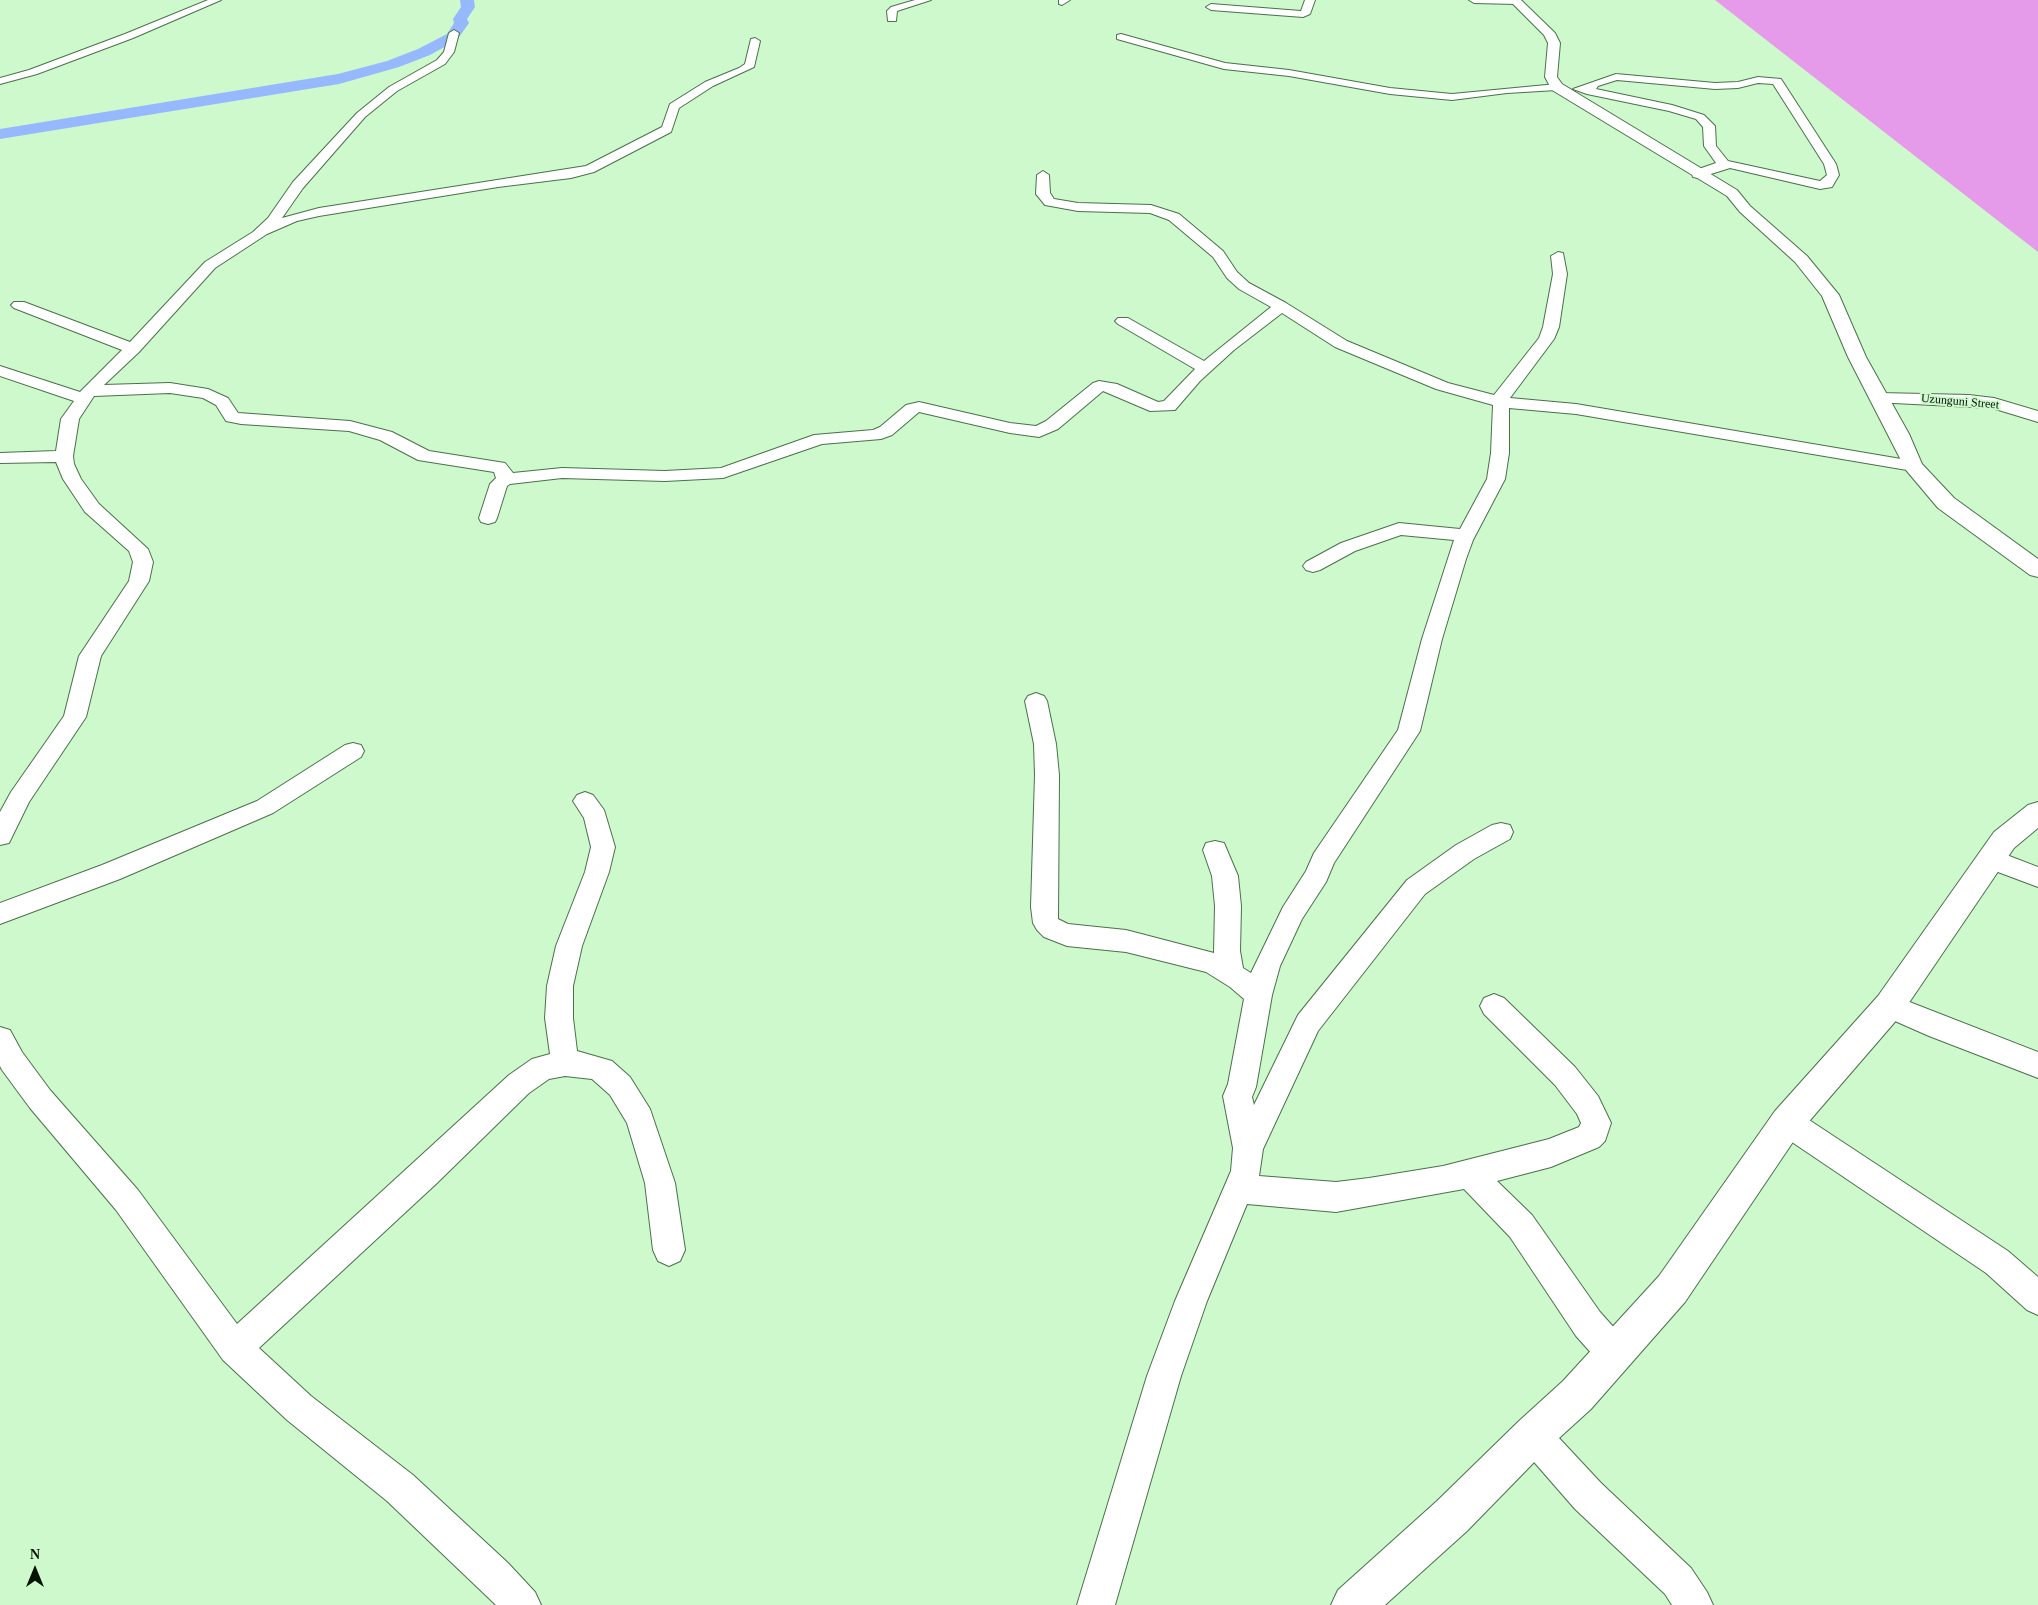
<!DOCTYPE html>
<style>
body{margin:0}
#map{position:relative;width:2038px;height:1605px;overflow:hidden;background:#cdf9cc;font-family:"Times New Roman",serif}
canvas{display:block}
.north{position:absolute;left:10px;top:1545px;width:50px;height:50px;-webkit-text-stroke:4px #cdf9cc;paint-order:stroke;rotate:0deg;font-size:14px;font-weight:700;line-height:20px;text-align:center;color:#051305}
.north::after{content:'';display:block;margin:auto;width:18px;height:22px;background:#051305;clip-path:polygon(50% 0,100% 100%,50% 72%,0 100%)}
</style>
<div id="map">
<canvas width="2038" height="1605"></canvas>
<div class="north">N</div>
</div>
<script>
const c = document.querySelector('canvas').getContext('2d');
c.lineJoin = 'round';
function fillPath(path, color) { c.fillStyle = color; c.fill(path, 'evenodd'); }
const poly = rows => new Path2D(rows.map(r => 'M' + r).join(''));
function stroke(path, color, width, dash) { c.strokeStyle = color; c.lineWidth = width; c.lineCap = dash ? 'butt' : 'round'; c.setLineDash(dash || []); c.stroke(path); }
function label(font, color, halo, rows, align = 'center') {
  c.font = font + ' "Times New Roman",serif'; c.lineWidth = 4; c.setLineDash([]); c.textBaseline = 'middle'; c.strokeStyle = halo; c.fillStyle = color; for (const [text, x, y, turn = 0] of rows) {
    c.save(); c.translate(x, y); c.rotate((+turn || 0) * Math.PI / 180); c.textAlign = isNaN(turn) ? turn : align; if (halo) c.strokeText(text, 0, 0); c.fillText(text, 0, 0); c.restore();
  }
}
const forest = poly([
 [1715,0,2038,0,2038,252]
]);
const river = poly([
 [460,0,474,0,475,7,467,19,469,23,457,40,430,55,399,67,339,84,0,139,0,129,338,74,387,61,418,49,447,34,454,23,453,19,461,7,460,0]
]);
const street = poly([
 [208,0,221,0,133,38,37,74,0,84,0,78,29,70,125,34,208,0],
 [915,0,931,0,897,11,896,21,888,21,887,11,891,7,915,0],
 [1059,0,1070,0,1062,5,1059,4,1059,0],
 [1305,0,1315,0,1310,14,1303,17,1211,10,1206,7,1211,4,1301,11,1305,0],
 [1469,0,1520,0,1521,1,1516,4,1474,3,1469,0],
 [454,30,459,33,454,52,445,64,397,91,365,117,303,188,282,218,319,208,586,166,662,127,670,104,705,82,739,68,745,64,751,39,755,38,760,41,754,67,713,86,679,108,671,132,594,172,571,178,498,187,319,216,297,221,267,234,215,268,139,352,104,385,170,383,208,389,228,398,238,413,350,421,392,432,429,451,505,463,513,473,562,468,665,471,721,468,814,435,873,430,880,427,906,405,919,402,1010,423,1036,426,1046,421,1093,383,1099,381,1117,384,1158,402,1164,401,1195,369,1118,324,1115,321,1118,318,1128,318,1204,361,1271,307,1239,289,1227,278,1213,257,1169,220,1150,213,1078,211,1045,205,1036,194,1037,175,1043,171,1049,175,1050,193,1054,199,1078,203,1151,205,1179,214,1223,251,1237,272,1249,283,1286,303,1347,341,1448,383,1494,395,1539,338,1543,327,1553,274,1551,256,1558,252,1563,253,1567,274,1559,327,1554,339,1510,398,1576,404,1919,462,1922,466,1919,470,1913,471,1576,414,1509,408,1509,453,1505,479,1473,540,1466,559,1442,639,1420,731,1334,863,1326,882,1302,919,1280,966,1272,995,1256,1087,1252,1097,1254,1105,1298,1015,1407,880,1456,845,1492,825,1501,823,1510,825,1513,832,1510,839,1474,859,1425,894,1318,1031,1263,1149,1259,1176,1336,1182,1369,1178,1443,1166,1549,1139,1579,1127,1581,1123,1577,1114,1555,1085,1484,1014,1480,1006,1484,998,1494,994,1504,998,1575,1067,1598,1096,1611,1123,1605,1141,1599,1147,1551,1167,1497,1181,1532,1215,1600,1312,1626,1341,1631,1353,1626,1365,1614,1370,1602,1365,1576,1336,1510,1237,1464,1189,1336,1212,1247,1204,1207,1301,1181,1376,1115,1605,1077,1605,1147,1376,1175,1301,1231,1171,1233,1148,1223,1096,1228,1084,1244,999,1230,987,1206,972,1126,952,1067,946,1044,937,1037,930,1033,923,1031,907,1035,775,1034,744,1025,701,1028,696,1036,693,1044,696,1047,701,1056,744,1059,775,1058,919,1068,924,1126,930,1214,953,1215,906,1212,876,1203,850,1206,843,1215,841,1224,843,1238,876,1241,906,1240,951,1243,968,1251,973,1283,907,1306,871,1314,853,1398,730,1422,639,1454,540,1401,535,1355,551,1320,570,1313,572,1306,570,1303,566,1306,562,1341,543,1399,523,1460,529,1487,479,1491,453,1493,405,1436,389,1335,347,1282,313,1234,350,1200,381,1175,410,1150,411,1103,391,1058,429,1039,437,1010,433,919,412,892,435,881,439,822,444,723,478,665,481,562,478,510,484,507,486,497,518,495,522,488,524,481,522,479,518,490,484,496,478,494,472,418,460,380,440,349,431,241,424,226,421,216,405,203,398,170,393,94,396,79,419,73,456,74,464,81,479,99,504,148,549,153,562,149,581,101,656,86,717,29,802,9,843,0,845,0,812,11,792,64,716,79,656,129,581,133,562,129,551,85,512,63,479,56,462,0,463,0,453,56,451,61,419,74,401,0,376,0,366,80,392,122,350,14,308,11,305,14,302,24,302,130,342,205,262,253,232,268,218,293,182,357,113,389,87,437,60,444,52,449,33,454,30],
 [1121,34,1225,63,1289,70,1390,88,1452,94,1557,84,1563,87,1557,90,1507,93,1452,100,1390,94,1289,76,1224,69,1117,39,1117,35,1121,34],
 [1616,74,1715,83,1738,82,1758,77,1781,79,1836,164,1839,175,1832,187,1820,189,1730,168,1698,178,1693,177,1692,174,1693,171,1716,163,1704,146,1703,127,1696,119,1669,111,1587,94,1573,89,1616,74],
 [1617,80,1715,89,1738,88,1758,83,1773,84,1824,164,1827,175,1820,181,1728,161,1716,146,1715,126,1704,115,1672,105,1596,89,1598,86,1617,80],
 [1880,393,1969,395,1994,398,2038,411,2038,422,1992,408,1874,402,1872,398,1874,394,1880,393],
 [353,743,361,745,364,751,361,757,273,813,120,879,0,924,0,903,102,865,257,801,345,745,353,743],
 [585,792,593,795,604,810,615,847,609,872,582,946,573,986,573,1018,577,1051,612,1061,630,1077,650,1109,675,1183,685,1250,680,1261,669,1266,658,1261,653,1250,645,1183,627,1123,610,1095,592,1079,565,1076,549,1079,529,1093,437,1183,259,1348,311,1396,413,1475,508,1563,535,1592,541,1605,496,1605,387,1501,287,1420,223,1360,116,1210,30,1108,2,1070,0,1066,0,1027,10,1030,22,1052,50,1090,138,1190,237,1324,509,1075,532,1059,550,1054,545,1018,547,986,556,946,585,872,591,847,584,818,573,801,577,795,585,792],
 [1991,849,2038,867,2038,887,1982,866,1979,859,1982,852,1991,849],
 [1889,994,2038,1052,2038,1078,1929,1036,1879,1014,1875,1006,1879,998,1889,994],
 [1787,1109,1797,1112,2008,1251,2038,1277,2038,1315,2027,1310,1986,1273,1777,1132,1772,1122,1777,1112,1787,1109],
 [1533,1418,1545,1423,1601,1483,1691,1568,1707,1592,1713,1605,1672,1605,1665,1594,1575,1509,1521,1447,1516,1435,1521,1423,1533,1418]
]);
const secondary = poly([
 [1509,0,1521,0,1555,33,1560,43,1557,77,1562,84,1737,190,1750,206,1807,256,1839,295,1866,357,1909,434,1922,464,1954,498,2038,559,2038,577,2030,575,1938,508,1906,470,1848,357,1822,296,1795,262,1740,212,1727,196,1552,90,1545,77,1548,43,1544,35,1509,0],
 [2038,802,2038,828,2014,848,1900,1016,1799,1133,1685,1302,1591,1409,1547,1449,1467,1531,1385,1605,1331,1605,1338,1590,1437,1501,1519,1421,1563,1381,1659,1276,1775,1111,1878,996,1994,832,2028,805,2038,802]
]);
const farStreetnames = [
 ["Uzunguni Street",1960,402,5]
];
fillPath(forest, '#e59bea');
fillPath(river, '#96b8fe');
stroke(street, '#4a714a', 2);
stroke(secondary, '#4a714a', 2);
fillPath(street, '#fff');
fillPath(secondary, '#fff');
label('12px', '#051305', '#cdf9cc', farStreetnames);
</script>
